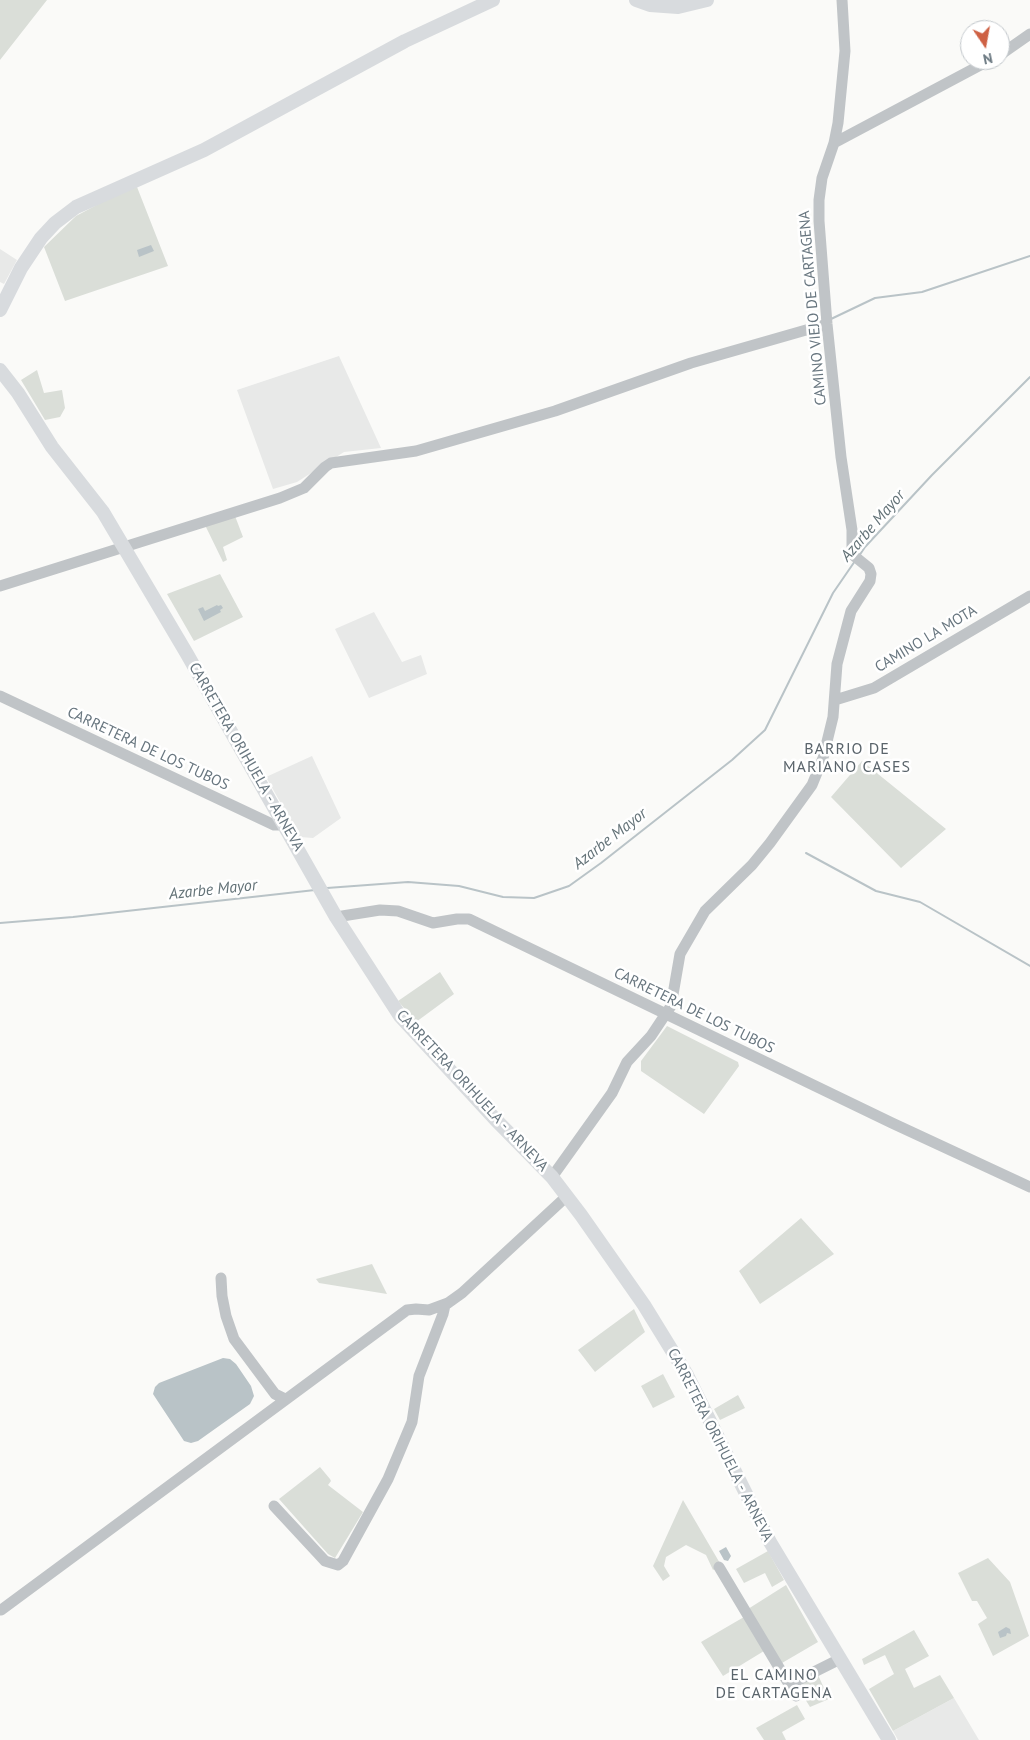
<!DOCTYPE html>
<style>
body{margin:0}
#map{position:relative;width:1030px;height:1740px;overflow:hidden;background:#fafaf8;font-family:"PT Sans",sans-serif}
canvas{display:block}
.north{position:absolute;left:960px;top:20px;width:50px;height:50px;box-sizing:border-box;background:#fff;border:1px solid #c3c8cc;border-radius:50%;rotate:168deg;font-size:14px;font-weight:700;line-height:20px;text-align:center;color:#68767f}
.north::after{content:'';display:block;margin:auto;width:18px;height:22px;background:#ce6144;clip-path:polygon(50% 0,100% 100%,50% 72%,0 100%)}
</style>
<div id="map">
<canvas width="1030" height="1740"></canvas>
<div class="north">N</div>
</div>
<script>
const c = document.querySelector('canvas').getContext('2d');
c.lineJoin = 'round';
function fillPath(path, color) { c.fillStyle = color; c.fill(path, 'evenodd'); }
const poly = rows => new Path2D(rows.map(r => 'M' + r).join(''));
function stroke(path, color, width, dash) { c.strokeStyle = color; c.lineWidth = width; c.lineCap = dash ? 'butt' : 'round'; c.setLineDash(dash || []); c.stroke(path); }
function label(font, color, halo, rows, align = 'center') {
  c.font = font + ' "PT Sans",sans-serif'; c.lineWidth = 5; c.setLineDash([]); c.textBaseline = 'middle'; c.strokeStyle = halo; c.fillStyle = color; for (const [text, x, y, turn = 0] of rows) {
    c.save(); c.translate(x, y); c.rotate((+turn || 0) * Math.PI / 180); c.textAlign = isNaN(turn) ? turn : align; if (halo) c.strokeText(text, 0, 0); c.fillText(text, 0, 0); c.restore();
  }
}
const built = poly([
 [0,249,17,260,4,284,0,282],
 [339,356,381,448,344,452,297,482,273,489,237,390],
 [374,612,402,662,421,655,427,674,369,698,335,629],
 [312,756,341,818,313,838,300,837,266,777],
 [954,1698,979,1740,898,1740,893,1731]
]);
const green = poly([
 [0,0,47,0,0,60],
 [137,187,168,266,65,301,44,247,76,216,106,200],
 [37,370,44,393,62,390,65,408,60,417,45,420,21,380],
 [235,516,243,537,223,547,227,560,223,562,205,525],
 [220,574,243,617,194,641,167,594],
 [862,761,946,829,901,868,831,797],
 [440,972,454,994,416,1022,398,1001],
 [667,1026,738,1062,739,1066,704,1114,641,1071,641,1061],
 [801,1218,834,1254,760,1304,739,1271],
 [372,1264,387,1294,319,1283,316,1279],
 [634,1309,645,1332,595,1372,578,1350],
 [663,1374,675,1397,653,1408,641,1386],
 [738,1395,745,1408,720,1420,714,1409],
 [320,1467,330,1479,331,1481,328,1485,363,1512,335,1558,328,1554,279,1499],
 [683,1500,721,1565,713,1570,706,1555,686,1545,666,1557,664,1566,670,1576,663,1581,653,1566],
 [768,1551,784,1580,772,1587,765,1573,744,1583,736,1569],
 [988,1558,1010,1582,1029,1636,993,1656,978,1624,987,1618,977,1601,972,1601,958,1573],
 [786,1585,818,1642,782,1663,748,1609],
 [744,1617,764,1651,723,1676,701,1642],
 [914,1630,929,1656,905,1669,914,1688,940,1675,954,1698,893,1731,869,1689,894,1674,885,1655,864,1665,862,1659],
 [818,1675,829,1699,810,1707,797,1686],
 [797,1705,805,1719,782,1732,786,1740,764,1740,756,1728]
]);
const water = poly([
 [151,245,154,251,139,257,137,250],
 [217,605,218,606,221,605,223,608,220,610,221,612,204,621,198,609,203,607,205,611],
 [223,1358,230,1359,236,1364,251,1386,254,1396,250,1404,198,1441,191,1443,184,1441,153,1394,155,1387,159,1383],
 [726,1547,731,1556,728,1561,724,1560,719,1551],
 [1006,1627,1010,1629,1011,1634,1007,1633,1006,1636,1000,1638,998,1632]
]);
const stream = poly([
 [831,319,875,298,922,292,1030,256],
 [859,556,865,547,932,475,1030,377],
 [806,853,876,891,920,902,1030,966],
 [327,888,408,882,459,886,503,897,534,898,569,886,601,863,732,760,765,730,833,593,855,561],
 [0,923,73,917,315,890]
]);
const minor = poly([
 [1000,55,1030,34],
 [834,143,990,60],
 [0,586,280,498,304,488,325,467,331,463,416,451,555,411,691,363,827,324],
 [0,696,274,825,285,825],
 [835,700,874,688,1030,596],
 [336,917,380,910,398,911,433,923,457,919,469,919,892,1123,1030,1187],
 [552,1177,612,1093,627,1062,651,1036,671,1006,680,954,705,911,752,865,770,843,812,785,823,758,833,717,837,664,851,611,870,581,871,574,869,568,853,555,852,547,852,530,841,457,827,324,819,221,819,200,822,178,834,143,838,123,845,51,842,0],
 [221,1278,222,1296,226,1316,234,1339,275,1394,285,1399],
 [274,1506,325,1561,338,1565,343,1561,388,1479,412,1422,419,1376,443,1314,445,1305],
 [719,1567,796,1696],
 [1,1610,407,1310,416,1309,429,1310,448,1303,462,1293,567,1196],
 [790,1684,840,1659]
]);
const major = poly([
 [636,0,650,5,678,7,707,0],
 [0,310,21,268,41,238,55,223,76,207,204,150,405,41,493,0],
 [0,370,18,393,52,447,103,512,187,654,336,917,400,1016,495,1119,552,1177,581,1215,644,1305,687,1375,770,1542,889,1740]
]);
const streetNames = [
 ["CAMINO VIEJO DE CARTAGENA",813,308,-95],
 ["CAMINO LA MOTA",926,639,-31],
 ["CARRETERA DE LOS TUBOS",148,749,25],
 ["CARRETERA ORIHUELA - ARNEVA",246,757,60],
 ["CARRETERA DE LOS TUBOS",694,1011,26],
 ["CARRETERA ORIHUELA - ARNEVA",472,1091,47],
 ["CARRETERA ORIHUELA - ARNEVA",720,1445,63]
];
const waterNames = [
 ["Azarbe Mayor",873,526,-49],
 ["Azarbe Mayor",610,839,-38],
 ["Azarbe Mayor",213,890,-6]
];
const neighbourhoodNames = [
 ["BARRIO DE",847,749],
 ["MARIANO CASES",847,767],
 ["EL CAMINO",774,1675],
 ["DE CARTAGENA",774,1693]
];
fillPath(built, '#e8e9e8');
fillPath(green, '#daded8');
fillPath(water, '#b9c3c7');
stroke(stream, '#b9c3c7', 2);
stroke(minor, '#c0c4c7', 11);
stroke(major, '#d8dbde', 14);
label('15px', '#68767f', '#fff', streetNames);
label('italic 16px', '#647378', '#fff', waterNames);
c.letterSpacing = '1px';
label('16px', '#5a646b', '#fff', neighbourhoodNames);
c.letterSpacing = '0px';
</script>
